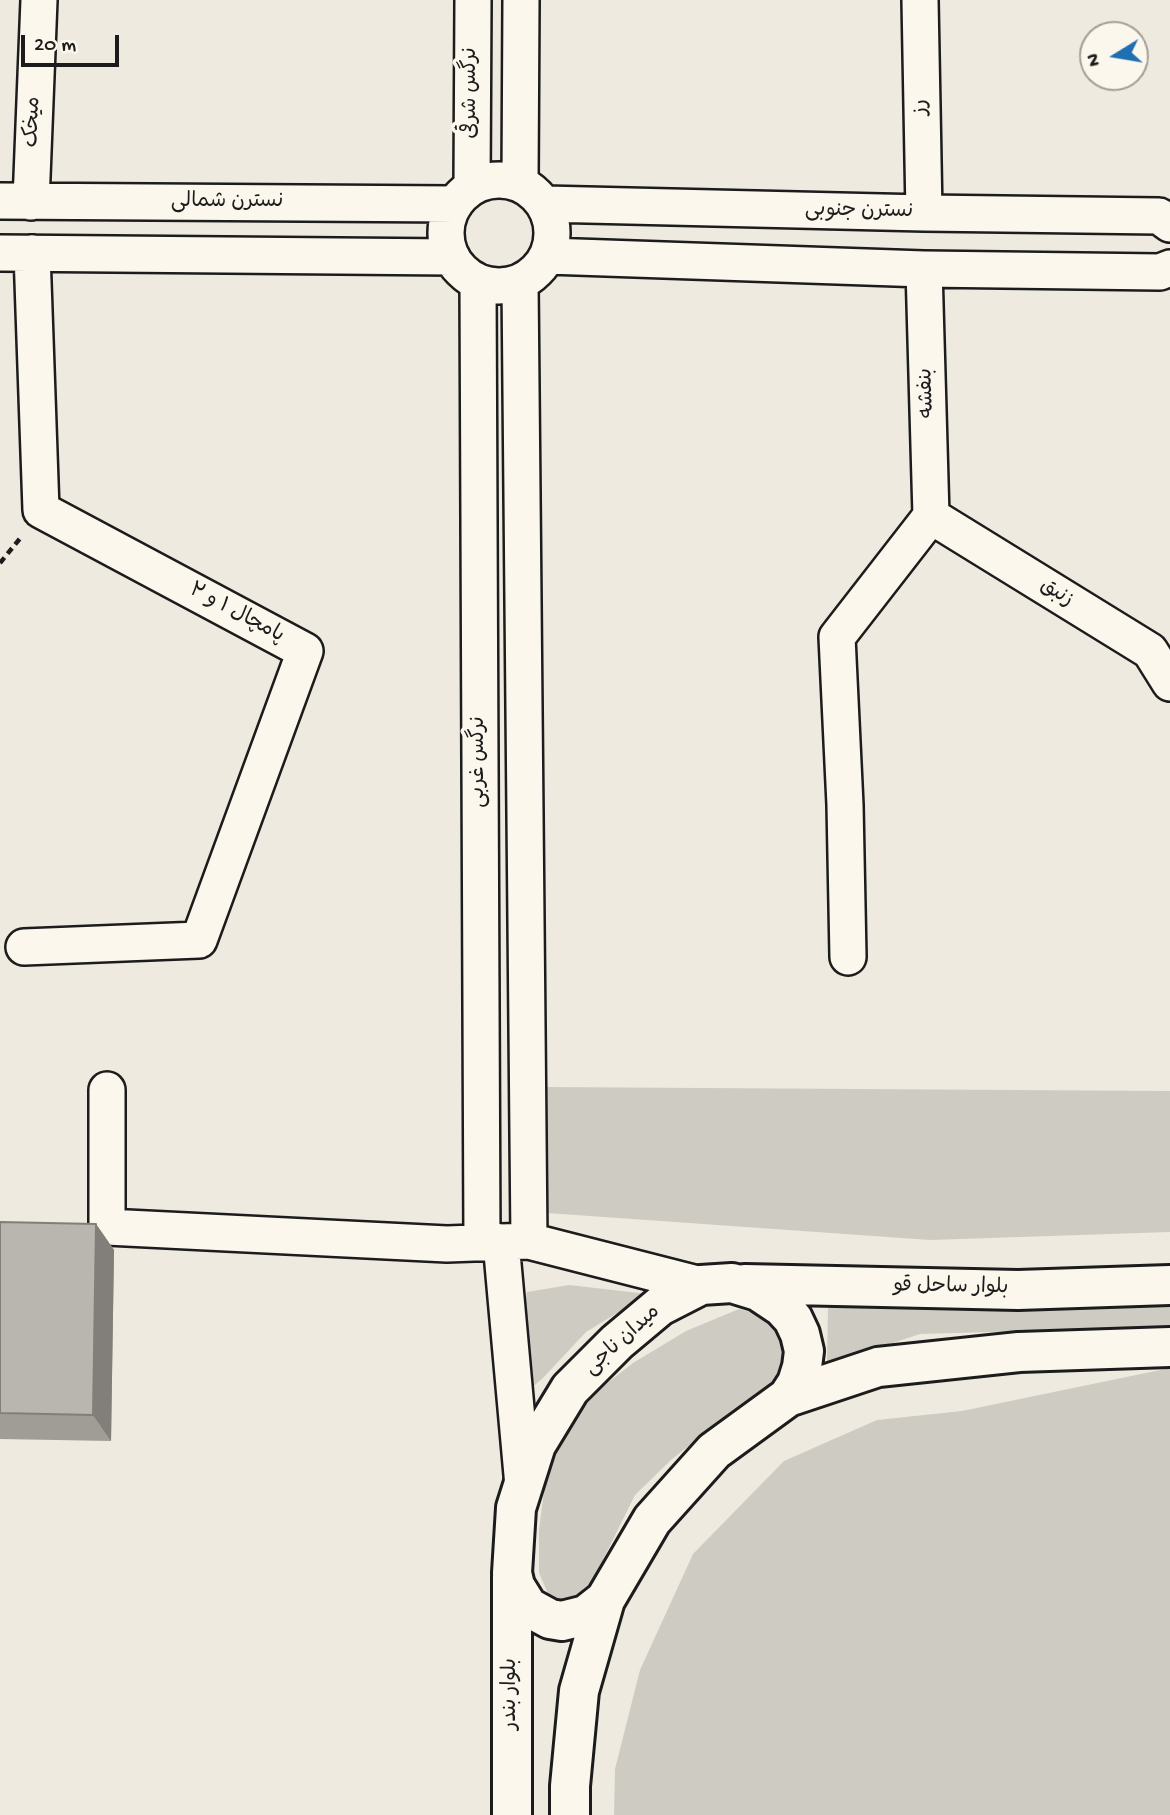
<!DOCTYPE html>
<meta charset="utf-8">
<style>
body{margin:0}
#map{position:relative;width:1170px;height:1815px;overflow:hidden;background:#eeeadf;font-family:"Gochi Hand",sans-serif}
canvas{display:block}
.north{position:absolute;left:1079px;top:21px;width:70px;height:70px;box-sizing:border-box;background:#fbf7ec;border:2px solid #a29f99;border-radius:50%;rotate:259deg;font-size:19px;font-weight:700;line-height:28px;text-align:center;color:#1c1c1c}
.north::after{content:'';display:block;margin:auto;width:24px;height:32px;background:#1f6fb2;clip-path:polygon(50% 0,100% 100%,50% 72%,0 100%)}
.scale{position:absolute;left:21px;top:35px;width:98px;height:32px;box-sizing:border-box;border:4px solid #1c1c1c;border-top:0;padding-left:9px;font-size:21px;line-height:24px;white-space:nowrap;color:#1c1c1c;-webkit-text-stroke:5px #fbf7ec;paint-order:stroke}
</style>
<div id="map">
<canvas width="1170" height="1815"></canvas>
<div class="north">N</div>
<div class="scale">20 m</div>
</div>
<script>
const c = document.querySelector('canvas').getContext('2d');
c.lineJoin = 'round';
function fillPath(path, color) { c.fillStyle = color; c.fill(path, 'evenodd'); }
const poly = rows => new Path2D(rows.map(r => 'M' + r).join(''));
function stroke(path, color, width, dash) { c.strokeStyle = color; c.lineWidth = width; c.lineCap = dash ? 'butt' : 'round'; c.setLineDash(dash || []); c.stroke(path); }
function label(font, color, halo, rows, align = 'center') {
  c.font = font + ' "Gochi Hand","Playpen Sans Arabic",sans-serif'; c.lineWidth = 7; c.setLineDash([]); c.textBaseline = 'middle'; c.strokeStyle = halo; c.fillStyle = color; for (const [text, x, y, turn = 0] of rows) {
    c.save(); c.translate(x, y); c.rotate((+turn || 0) * Math.PI / 180); c.textAlign = isNaN(turn) ? turn : align; if (halo) c.strokeText(text, 0, 0); c.fillText(text, 0, 0); c.restore();
  }
}
const green = poly([
 [547,1087,1170,1091,1170,1232,930,1240,547,1213],
 [569,1285,648,1294,586,1332,543,1378,523,1395,523,1314,527,1292],
 [1170,1300,1170,1327,920,1334,827,1365,828,1305],
 [739,1309,765,1316,781,1337,785,1370,766,1389,732,1411,671,1460,635,1495,592,1582,575,1602,549,1596,539,1573,539,1530,545,1483,566,1430,597,1391,633,1363,686,1331],
 [1170,1368,1170,1815,614,1815,615,1769,640,1670,693,1554,784,1461,877,1420,962,1411]
]);
const path = poly([
 [0,563,22,536]
]);
const minor = poly([
 [920,0,924,213],
 '446 233a53 53 0 1 1 106 0a53 53 0 1 1-106 0Z',
 [520,183,521,0],
 [472,187,473,0],
 [0,201,455,204],
 [31,202,39,0],
 [545,204,924,213,1159,216,1170,224],
 [0,253,452,257],
 [548,256,924,269,1160,272,1170,268],
 [924,269,931,516],
 [478,282,482,1243],
 [520,282,529,1241],
 [931,516,1150,651,1170,683],
 [24,947,199,940,305,651,41,510,32,253],
 [848,957,845,805,837,637,931,516],
 [107,1090,107,1227,447,1244,529,1241,701,1285],
 [501,1242,523,1486]
]);
const secondary = poly([
 [745,1284,1018,1290,1170,1285],
 [788,1397,878,1367,1019,1352,1170,1347],
 [512,1815,512,1576],
 [570,1815,570,1786,579,1691,605,1600,652,1520,714,1451,788,1397,797,1383,802,1367,804,1351,800,1334,793,1319,782,1307,758,1291,732,1283,701,1285,660,1306,617,1342,570,1389,536,1445,516,1508,512,1573,515,1586,528,1607,550,1619,562,1621,586,1615,605,1600]
]);
const wall = poly([
 [0,1222,96,1224,114,1250,111,1441,0,1439]
]);
const shadedWall = poly([
 [96,1224,114,1250,111,1441,93,1415]
]);
const building = poly([
 [0,1222,96,1224,93,1415,0,1413,0,1222]
]);
const streetNames = [
 ["نرگس شرقی",472,93,-90],
 ["رز",922,107,-91],
 ["میخک",34,122,-88],
 ["نسترن شمالی",227,203],
 ["نسترن جنوبی",859,212,1],
 ["بنفشه",928,393,-92],
 ["زنبق",1056,594,32],
 ["پامچال ۱ و ۲",236,614,28],
 ["نرگس غربی",480,762,-90],
 ["بلوار ساحل قو",951,1288,1],
 ["میدان ناجی",623,1341,-42],
 ["بلوار بندر",512,1694,-90]
];
fillPath(green, '#ceccc2');
stroke(minor, '#1c1c1c', 40);
stroke(secondary, '#1c1c1c', 44);
stroke(path, '#1c1c1c', 4.5, [7, 5]);
stroke(minor, '#fbf7ec', 35);
stroke(secondary, '#fbf7ec', 38);
fillPath(wall, '#9f9d96');
fillPath(shadedWall, '#827f7a');
fillPath(building, '#b9b6af');
stroke(building, '#827f7a', 2);
label('21px', '#1c1c1c', '#fbf7ec', streetNames);
</script>
